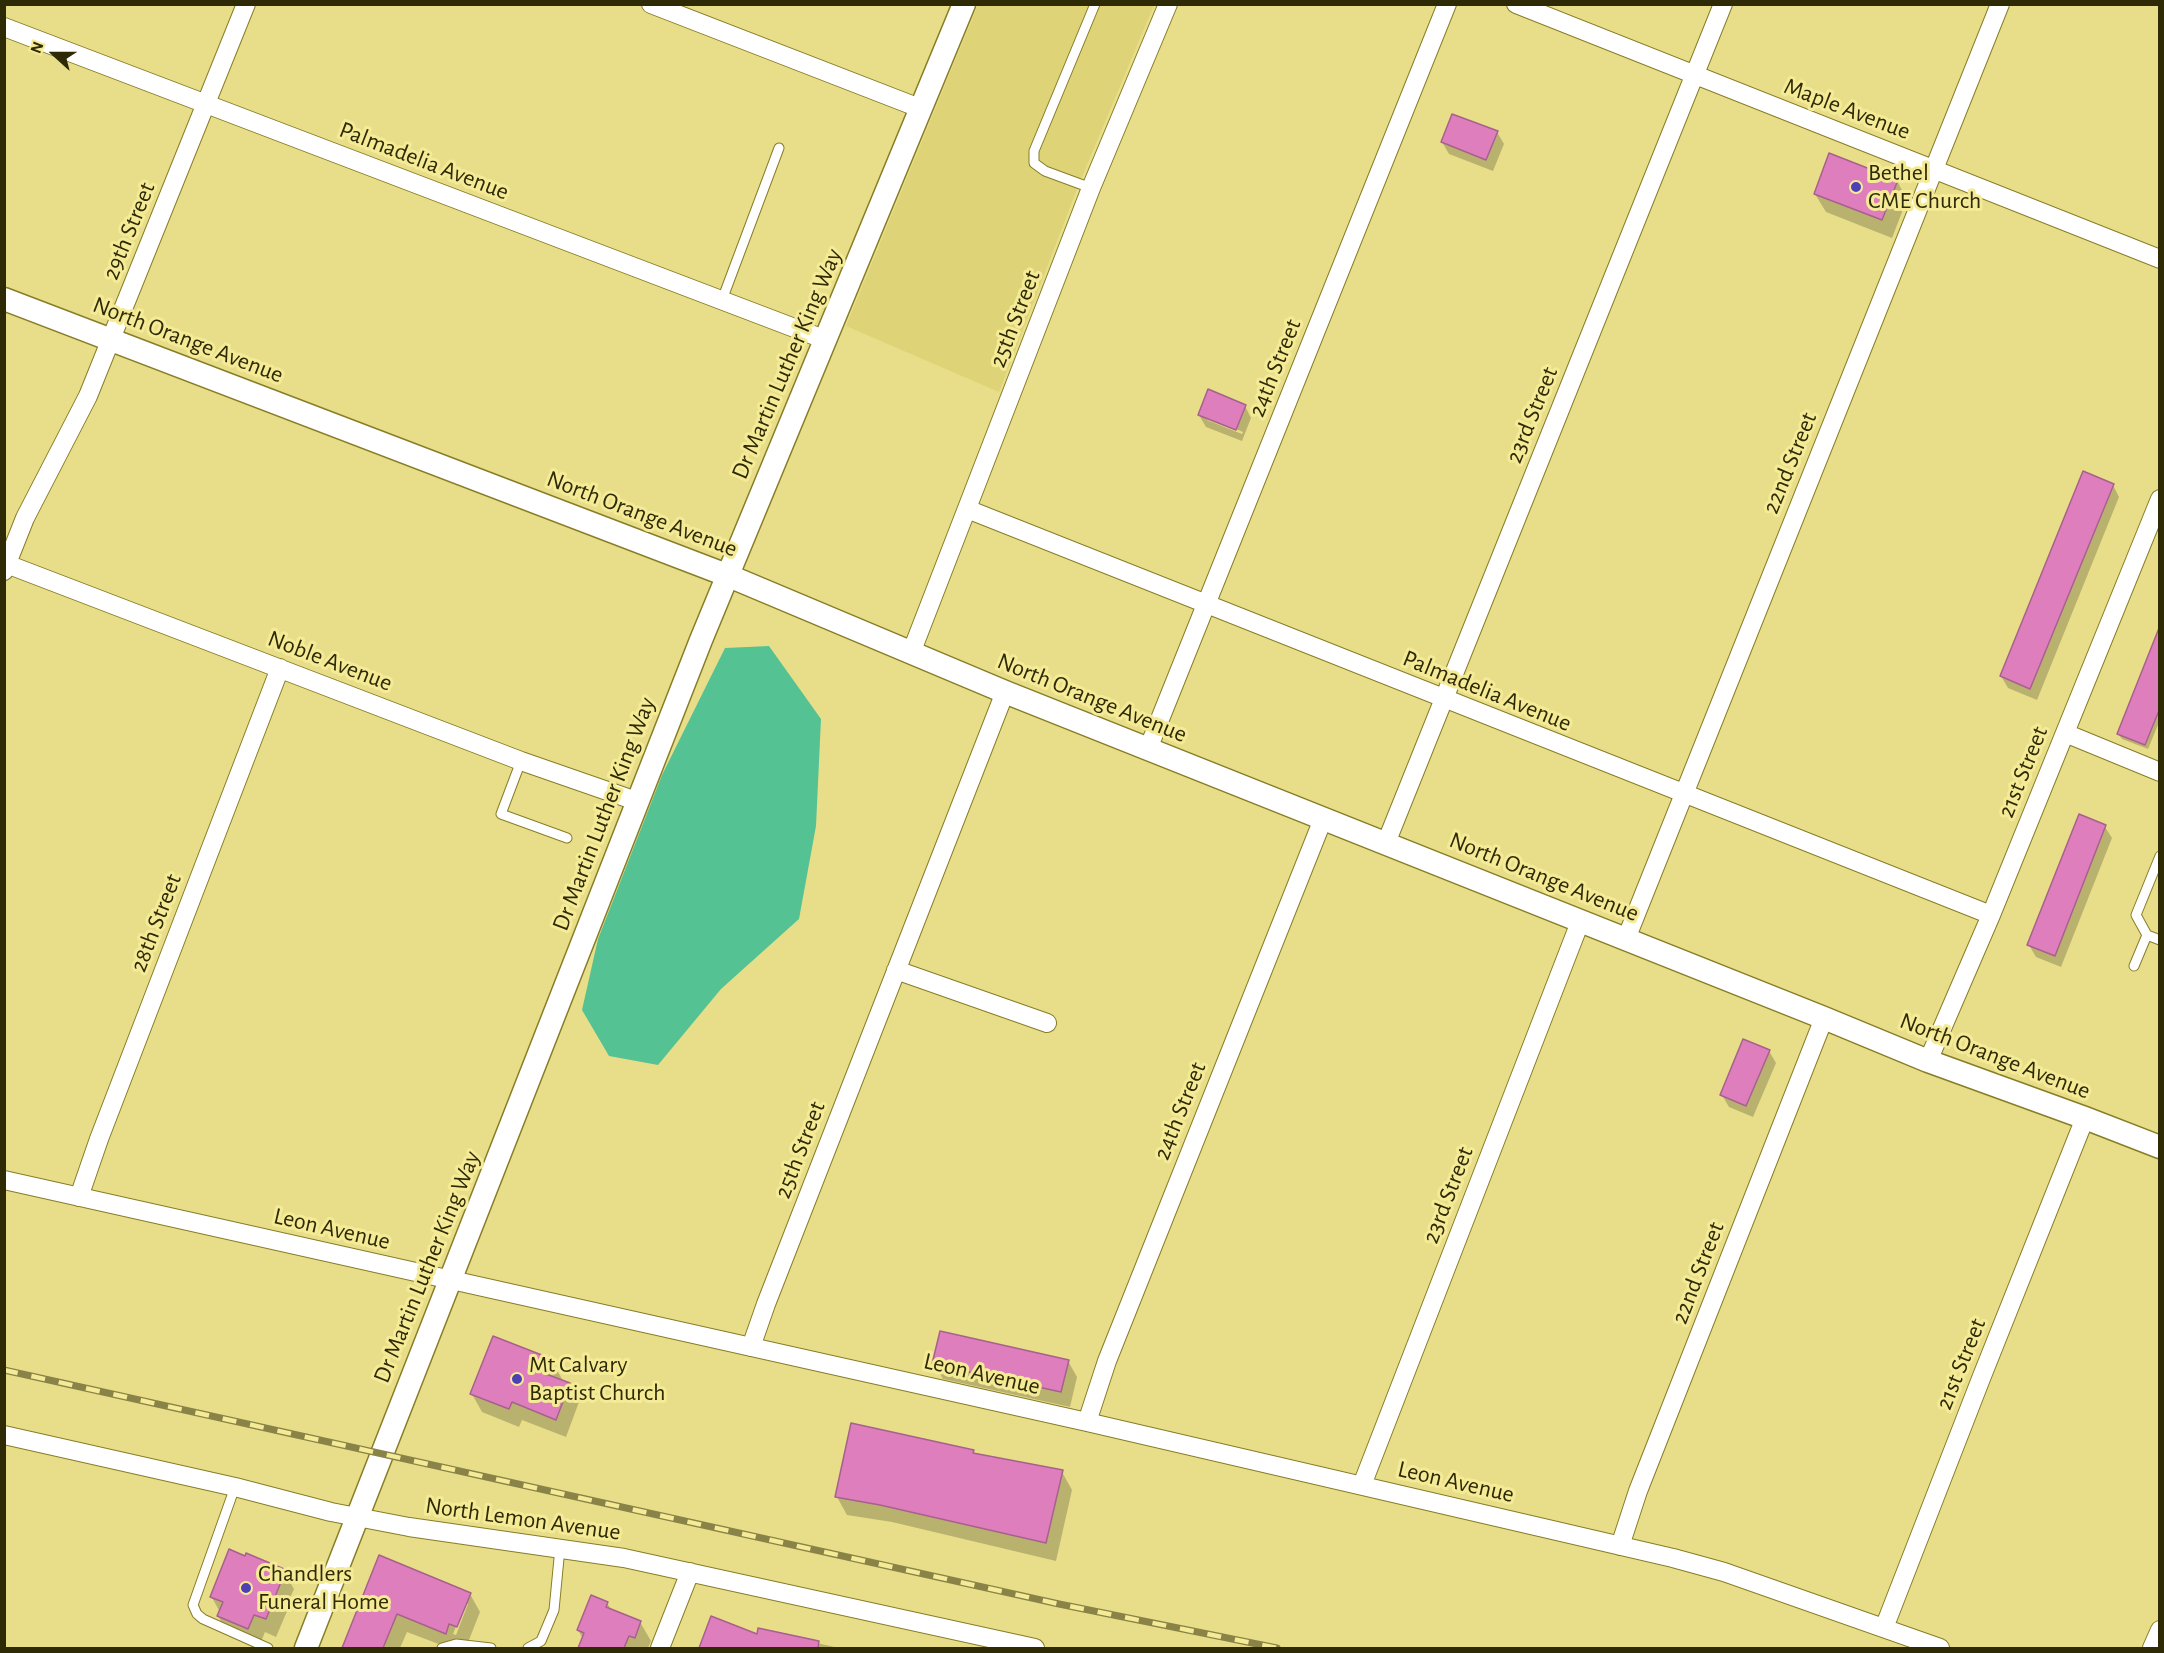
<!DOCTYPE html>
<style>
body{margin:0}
#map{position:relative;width:2164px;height:1653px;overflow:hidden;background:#e8de8a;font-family:"Alegreya Sans",sans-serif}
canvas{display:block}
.frame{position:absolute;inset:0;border:6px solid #2e2a05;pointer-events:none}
.north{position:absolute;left:24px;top:24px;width:60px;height:60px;-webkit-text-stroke:4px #f5eb97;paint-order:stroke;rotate:291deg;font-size:16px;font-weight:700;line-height:24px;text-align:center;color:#2e2a05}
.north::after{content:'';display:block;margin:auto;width:21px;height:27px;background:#2e2a05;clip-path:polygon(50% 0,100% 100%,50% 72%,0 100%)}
</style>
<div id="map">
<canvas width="2164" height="1653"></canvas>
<div class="frame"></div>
<div class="north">N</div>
</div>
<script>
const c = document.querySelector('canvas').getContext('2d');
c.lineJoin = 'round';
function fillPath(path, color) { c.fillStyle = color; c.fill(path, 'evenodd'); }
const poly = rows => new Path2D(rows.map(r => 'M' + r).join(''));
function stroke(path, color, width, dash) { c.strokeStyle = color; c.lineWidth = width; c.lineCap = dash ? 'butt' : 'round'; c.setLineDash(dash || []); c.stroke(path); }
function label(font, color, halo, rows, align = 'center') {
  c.font = font + ' "Alegreya Sans",sans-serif'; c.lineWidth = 6; c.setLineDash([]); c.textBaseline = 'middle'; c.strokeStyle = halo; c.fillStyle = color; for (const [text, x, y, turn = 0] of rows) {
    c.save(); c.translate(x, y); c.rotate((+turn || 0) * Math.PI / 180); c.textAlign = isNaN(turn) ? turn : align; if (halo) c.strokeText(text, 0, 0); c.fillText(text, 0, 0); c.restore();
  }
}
const built = poly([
 [978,5,1154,5,1079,184,999,392,846,326]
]);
const green = poly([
 [769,646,821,719,816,826,799,919,721,989,658,1065,609,1056,582,1010,598,939,662,775,725,648]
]);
const shadow = poly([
 [1497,132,1504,144,1493,171,1449,154,1442,142],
 [1897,181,1907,199,1892,238,1826,212,1815,194],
 [1245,406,1251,418,1242,441,1206,427,1199,415],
 [1207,417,1243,432,1242,434,1207,420],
 [2113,485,2119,497,2037,700,2008,688,2001,676],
 [2160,634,2160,720,2148,749,2122,739,2118,733],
 [2105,827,2112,838,2061,967,2036,957,2029,945],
 [1769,1051,1776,1063,1753,1117,1729,1107,1722,1095],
 [551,1360,562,1379,561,1381,569,1384,579,1402,566,1437,522,1420,519,1427,482,1412,472,1394],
 [1068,1361,1077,1377,1070,1407,943,1379,934,1364],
 [973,1452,974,1454,1062,1472,1072,1490,1056,1561,892,1522,847,1515,837,1497],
 [380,1557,470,1594,480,1612,467,1645,449,1648,407,1632,400,1648,343,1648],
 [465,1604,468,1604,456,1635,453,1634],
 [283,1570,294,1589,289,1600,291,1602,276,1637,265,1632,259,1647,229,1635,218,1616,220,1612,211,1596],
 [607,1603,612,1611,640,1622,651,1641,648,1648,579,1648,583,1639,578,1630],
 [712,1618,758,1636,759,1630,839,1648,700,1648]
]);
const building = poly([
 [1452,114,1498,131,1486,160,1441,142,1452,114],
 [1829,153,1898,180,1882,220,1814,194,1829,153],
 [1208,389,1246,405,1236,430,1198,415,1208,389],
 [2083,471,2114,484,2030,689,2000,676,2083,471],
 [2159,628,2160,708,2145,745,2117,734,2159,628],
 [2079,814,2106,825,2055,956,2027,945,2079,814],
 [1743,1039,1770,1050,1746,1106,1720,1095,1743,1039],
 [940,1331,1069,1360,1061,1392,932,1364,940,1331],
 [493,1336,552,1359,546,1374,570,1383,556,1420,512,1402,509,1409,470,1394,493,1336],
 [851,1423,974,1450,973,1453,1063,1470,1046,1543,880,1505,835,1497,851,1423],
 [229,1549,245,1556,246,1553,284,1569,279,1582,281,1582,266,1619,254,1615,248,1629,217,1616,223,1602,210,1597,229,1549],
 [379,1555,471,1593,457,1627,449,1624,446,1634,397,1614,383,1648,342,1648,379,1555],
 [591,1595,608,1602,606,1607,641,1621,635,1638,629,1636,624,1648,578,1648,584,1633,577,1630,591,1595],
 [711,1616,757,1634,758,1628,819,1641,818,1648,699,1648,711,1616]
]);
const service = poly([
 [1091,188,1045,171,1034,163,1034,151,1095,4],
 [722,300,779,148],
 [521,761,501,814,567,838],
 [2160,856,2136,915,2147,935,2160,940],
 [2134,966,2147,935],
 [235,1487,193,1605,197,1614,203,1619,268,1648],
 [442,1648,456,1644,491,1648],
 [528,1648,541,1641,554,1610,560,1548]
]);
const minor = poly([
 [651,4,922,109],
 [1516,4,2160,259],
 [4,27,826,340],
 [967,509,1991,915],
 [4,563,521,761,639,802],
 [4,571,25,518,88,396,246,4],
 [911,653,1091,188,1168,4],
 [2065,733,2160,772],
 [1148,749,1447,4],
 [1386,843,1723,4],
 [1626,939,2000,4],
 [896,970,1047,1023],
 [1928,1061,1991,915,2160,499],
 [4,1180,1087,1422,1673,1558,1724,1572,1940,1648],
 [79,1197,99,1139,280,668],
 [751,1347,766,1304,1005,692],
 [1087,1422,1107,1361,1323,819],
 [4,1435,235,1487,331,1512,409,1527,624,1558,1035,1648],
 [1362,1485,1580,922],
 [1620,1546,1638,1491,1824,1018],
 [1884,1628,1982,1376,2085,1118],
 [660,1648,690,1572],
 [2152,1648,2160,1630]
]);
const tertiary = poly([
 [4,299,729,576,1005,692,1824,1018,1928,1061,2085,1118,2160,1147],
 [306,1648,701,640,964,4]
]);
const rail = poly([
 [4,1370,1059,1604,1277,1648]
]);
const markers = [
 [1856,187,6,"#4e3fb6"],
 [517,1379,6,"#4e3fb6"],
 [246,1588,6,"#4e3fb6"]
];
const streetNames = [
 ["Maple Avenue",1847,109,21],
 ["Palmadelia Avenue",424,161,21],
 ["29th Street",129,231,-68],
 ["25th Street",1015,319,-69],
 ["North Orange Avenue",188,340,21],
 ["Dr Martin Luther King Way",787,364,-67],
 ["24th Street",1275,368,-68],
 ["23rd Street",1532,415,-68],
 ["22nd Street",1790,463,-68],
 ["North Orange Avenue",642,514,21],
 ["Noble Avenue",330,661,21],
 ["Palmadelia Avenue",1487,691,22],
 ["North Orange Avenue",1092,698,22],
 ["21st Street",2023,772,-68],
 ["Dr Martin Luther King Way",604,814,-69],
 ["North Orange Avenue",1544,877,22],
 ["28th Street",156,923,-69],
 ["North Orange Avenue",1995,1056,21],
 ["24th Street",1180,1111,-68],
 ["25th Street",800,1150,-69],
 ["23rd Street",1448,1195,-69],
 ["Leon Avenue",332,1229,13],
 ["Dr Martin Luther King Way",427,1267,-68],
 ["22nd Street",1698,1273,-69],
 ["21st Street",1961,1364,-68],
 ["Leon Avenue",982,1374,13],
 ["Leon Avenue",1456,1482,13],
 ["North Lemon Avenue",523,1519,8]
];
const poiNames = [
 ["Bethel",1868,173],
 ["CME Church",1868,201],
 ["Mt Calvary",529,1365],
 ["Baptist Church",529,1393],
 ["Chandlers",258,1574],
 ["Funeral Home",258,1602]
];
fillPath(built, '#ded376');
fillPath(green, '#55c293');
fillPath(shadow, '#0003');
fillPath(building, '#df7ebc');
stroke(building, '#a7618d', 1.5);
stroke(service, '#887d27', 11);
stroke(minor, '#887d27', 20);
stroke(tertiary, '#887d27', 25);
stroke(service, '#fff', 9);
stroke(minor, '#fff', 18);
stroke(tertiary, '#fff', 22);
stroke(rail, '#8a8347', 7);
stroke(rail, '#f5eb97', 4.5, [14]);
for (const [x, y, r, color] of markers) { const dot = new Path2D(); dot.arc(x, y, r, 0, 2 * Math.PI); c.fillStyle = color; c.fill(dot); stroke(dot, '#f5eb97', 2); }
label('24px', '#2e2a05', '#f5eb97', streetNames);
label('24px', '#2e2a05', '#f5eb97', poiNames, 'left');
</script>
